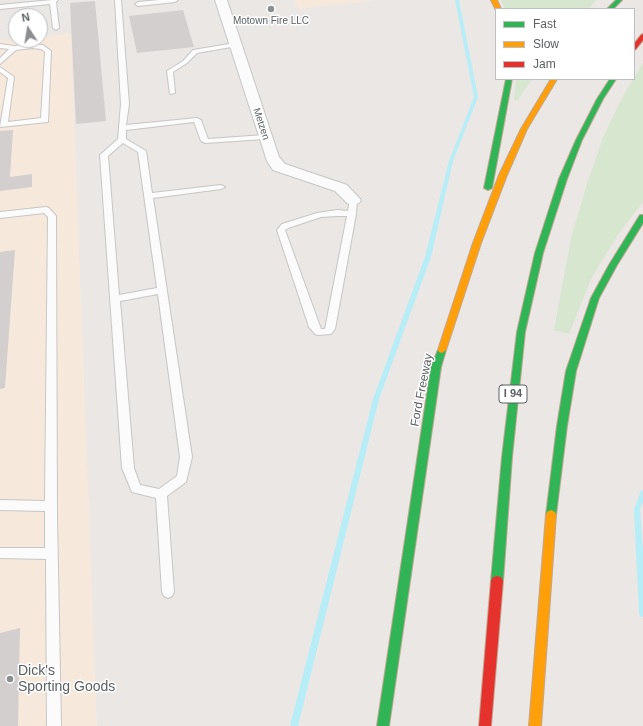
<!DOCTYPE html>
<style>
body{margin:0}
#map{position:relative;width:643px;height:726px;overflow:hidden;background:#eae7e4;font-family:Helvetica,sans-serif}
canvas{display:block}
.legend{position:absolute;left:495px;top:8px;width:140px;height:72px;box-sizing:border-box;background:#fff;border:1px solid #bdbfc1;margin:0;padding:5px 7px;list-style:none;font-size:12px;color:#5a6063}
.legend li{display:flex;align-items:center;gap:8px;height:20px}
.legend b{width:20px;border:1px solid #bdbfc1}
.north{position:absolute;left:8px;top:8px;width:40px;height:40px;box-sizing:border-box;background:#fff;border:1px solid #bdbfc1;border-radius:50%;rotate:348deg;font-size:11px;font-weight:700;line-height:16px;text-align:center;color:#5a6063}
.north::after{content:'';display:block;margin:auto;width:14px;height:18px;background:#8c8f90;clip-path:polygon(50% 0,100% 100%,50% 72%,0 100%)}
</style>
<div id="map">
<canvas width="643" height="726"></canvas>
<ul class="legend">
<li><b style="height:5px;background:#30b455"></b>Fast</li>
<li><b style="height:5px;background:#ff9f0a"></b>Slow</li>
<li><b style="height:5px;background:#e5322d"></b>Jam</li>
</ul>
<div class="north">N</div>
</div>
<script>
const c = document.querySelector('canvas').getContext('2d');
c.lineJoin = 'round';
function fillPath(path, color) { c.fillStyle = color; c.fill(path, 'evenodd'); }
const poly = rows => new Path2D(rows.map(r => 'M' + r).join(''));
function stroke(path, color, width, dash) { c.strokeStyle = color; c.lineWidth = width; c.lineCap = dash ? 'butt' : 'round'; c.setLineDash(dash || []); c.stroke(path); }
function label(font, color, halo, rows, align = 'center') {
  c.font = font + ' Helvetica,sans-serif'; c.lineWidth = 3; c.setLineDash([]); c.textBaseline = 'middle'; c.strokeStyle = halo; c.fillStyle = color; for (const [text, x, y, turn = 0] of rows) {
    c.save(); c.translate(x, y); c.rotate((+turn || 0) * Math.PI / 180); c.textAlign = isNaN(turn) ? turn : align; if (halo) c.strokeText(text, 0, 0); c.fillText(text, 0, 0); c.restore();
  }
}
const commercial = poly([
 [294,0,377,0,298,9],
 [71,33,97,726,0,726,0,41,16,40,40,40,40,37]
]);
const green = poly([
 [501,0,597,0,588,9,505,9],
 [643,63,643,202,619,233,591,279,569,334,554,330,572,234,588,181,603,138,622,98],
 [516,79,532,79,518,100,514,100]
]);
const stream = poly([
 [455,0,459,0,478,97,453,161,431,257,379,399,298,726,290,726,373,399,425,257,449,161,474,97,455,0],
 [643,490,643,502,640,509,643,550,643,617,640,616,639,613,634,509,641,491,643,490]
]);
const building = poly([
 [95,1,106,121,76,124,70,3],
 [183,10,194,47,137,53,129,16],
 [13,130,10,177,32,174,32,187,0,191,0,131],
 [15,250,5,388,0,389,0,252],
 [20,628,18,726,0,726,0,633]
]);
const lane = poly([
 [52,0,58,0,56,2,59,28,56,30,53,28,50,4,0,9,0,5,52,0],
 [115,0,121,0,129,104,126,125,197,118,201,120,208,139,265,135,269,137,265,139,205,143,201,141,194,122,126,130,126,139,146,151,152,193,221,185,225,187,221,189,153,198,192,457,186,482,167,496,174,592,172,596,168,598,164,596,162,592,156,498,132,492,122,468,100,155,118,139,121,104,115,0],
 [123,143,138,152,157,288,119,295,108,156,123,143],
 [158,294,180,457,177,476,159,489,140,485,134,468,120,301,158,294],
 [159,0,178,0,175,2,138,6,135,4,138,2,159,0],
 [235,43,237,44,237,46,197,53,187,63,173,72,175,93,170,94,167,71,183,61,193,50,235,43],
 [0,44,14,46,32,44,43,45,51,51,48,122,0,127,8,78,0,72,0,67,14,77,8,122,41,118,45,52,41,49,32,48,16,50,0,64,0,58,9,49,0,48,0,44],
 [350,198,356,198,357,200,356,214,335,329,331,334,318,335,315,334,309,327,277,230,282,224,317,213,337,210,348,211,350,198],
 [337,216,347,216,325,329,321,329,285,230,288,228,321,217,337,216],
 [46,207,49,208,56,216,57,516,61,726,47,726,46,559,0,558,0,548,45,548,45,511,0,510,0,500,45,501,48,217,44,213,0,218,0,212,46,207]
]);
const street = poly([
 [215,0,227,0,279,157,285,164,347,185,361,200,359,203,353,205,347,203,335,191,273,170,267,161,215,0]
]);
const fast = poly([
 [616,0,622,0,613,9,607,9,616,0],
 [506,79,512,79,492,188,488,190,484,188,506,79],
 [610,79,616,79,603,99,582,140,567,179,543,253,525,332,512,457,503,581,501,585,497,586,493,585,491,581,502,457,517,332,535,253,559,179,576,140,597,99,610,79],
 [640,215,643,215,643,223,617,265,599,298,576,371,567,426,556,515,555,518,551,520,547,518,546,515,557,426,566,371,591,298,609,265,640,215],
 [442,347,446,350,441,367,389,726,377,726,431,367,438,350,442,347]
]);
const slow = poly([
 [491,0,497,0,501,9,496,10,491,0],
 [551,79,557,79,527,129,507,175,481,243,446,350,442,353,439,352,438,350,473,243,499,175,521,129,551,79],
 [551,510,555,512,556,515,541,726,529,726,546,515,547,512,551,510]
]);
const jam = poly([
 [643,34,643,40,636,49,634,50,634,44,641,35,643,34],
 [497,576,501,577,503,581,491,726,479,726,491,581,493,577,497,576]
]);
const markers = [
 [271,9,4,"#8c8f90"],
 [10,679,4,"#8c8f90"]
];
const farPoinames = [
 ["Motown Fire LLC",271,21]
];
const farStreetnames = [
 ["Metzen",261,124,72]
];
const shields = [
 [513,394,28]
];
const shieldNames = [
 ["I 94",513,394]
];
const streetNames = [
 ["Ford Freeway",422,390,-79]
];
const nearPoinames = [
 ["Dick's",18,671],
 ["Sporting Goods",18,687]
];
fillPath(commercial, '#f6e9dc');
fillPath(green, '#d7e6cf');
fillPath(stream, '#b6edf7');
fillPath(building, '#d2cfce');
stroke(lane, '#c6c6c5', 2);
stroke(street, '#c6c6c5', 2);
stroke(fast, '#c2a692', 2);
stroke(slow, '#c2a692', 2);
stroke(jam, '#c2a692', 2);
fillPath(lane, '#fcfbfb');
fillPath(street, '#fcfbfb');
fillPath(fast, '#30b455');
fillPath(slow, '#ff9f0a');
fillPath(jam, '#e5322d');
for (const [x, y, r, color] of markers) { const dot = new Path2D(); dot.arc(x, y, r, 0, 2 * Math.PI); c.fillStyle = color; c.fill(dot); stroke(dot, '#fff', 1.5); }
label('10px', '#5a6063', '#fff', farPoinames);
label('10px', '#5a6063', '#fff', farStreetnames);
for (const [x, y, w] of shields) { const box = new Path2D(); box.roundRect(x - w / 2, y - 9, w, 18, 3); c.fillStyle = '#fff'; c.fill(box); stroke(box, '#5a6063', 1); }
label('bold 11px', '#5a6063', null, shieldNames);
label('12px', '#5a6063', '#fff', streetNames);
label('14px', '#5a6063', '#fff', nearPoinames, 'left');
</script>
